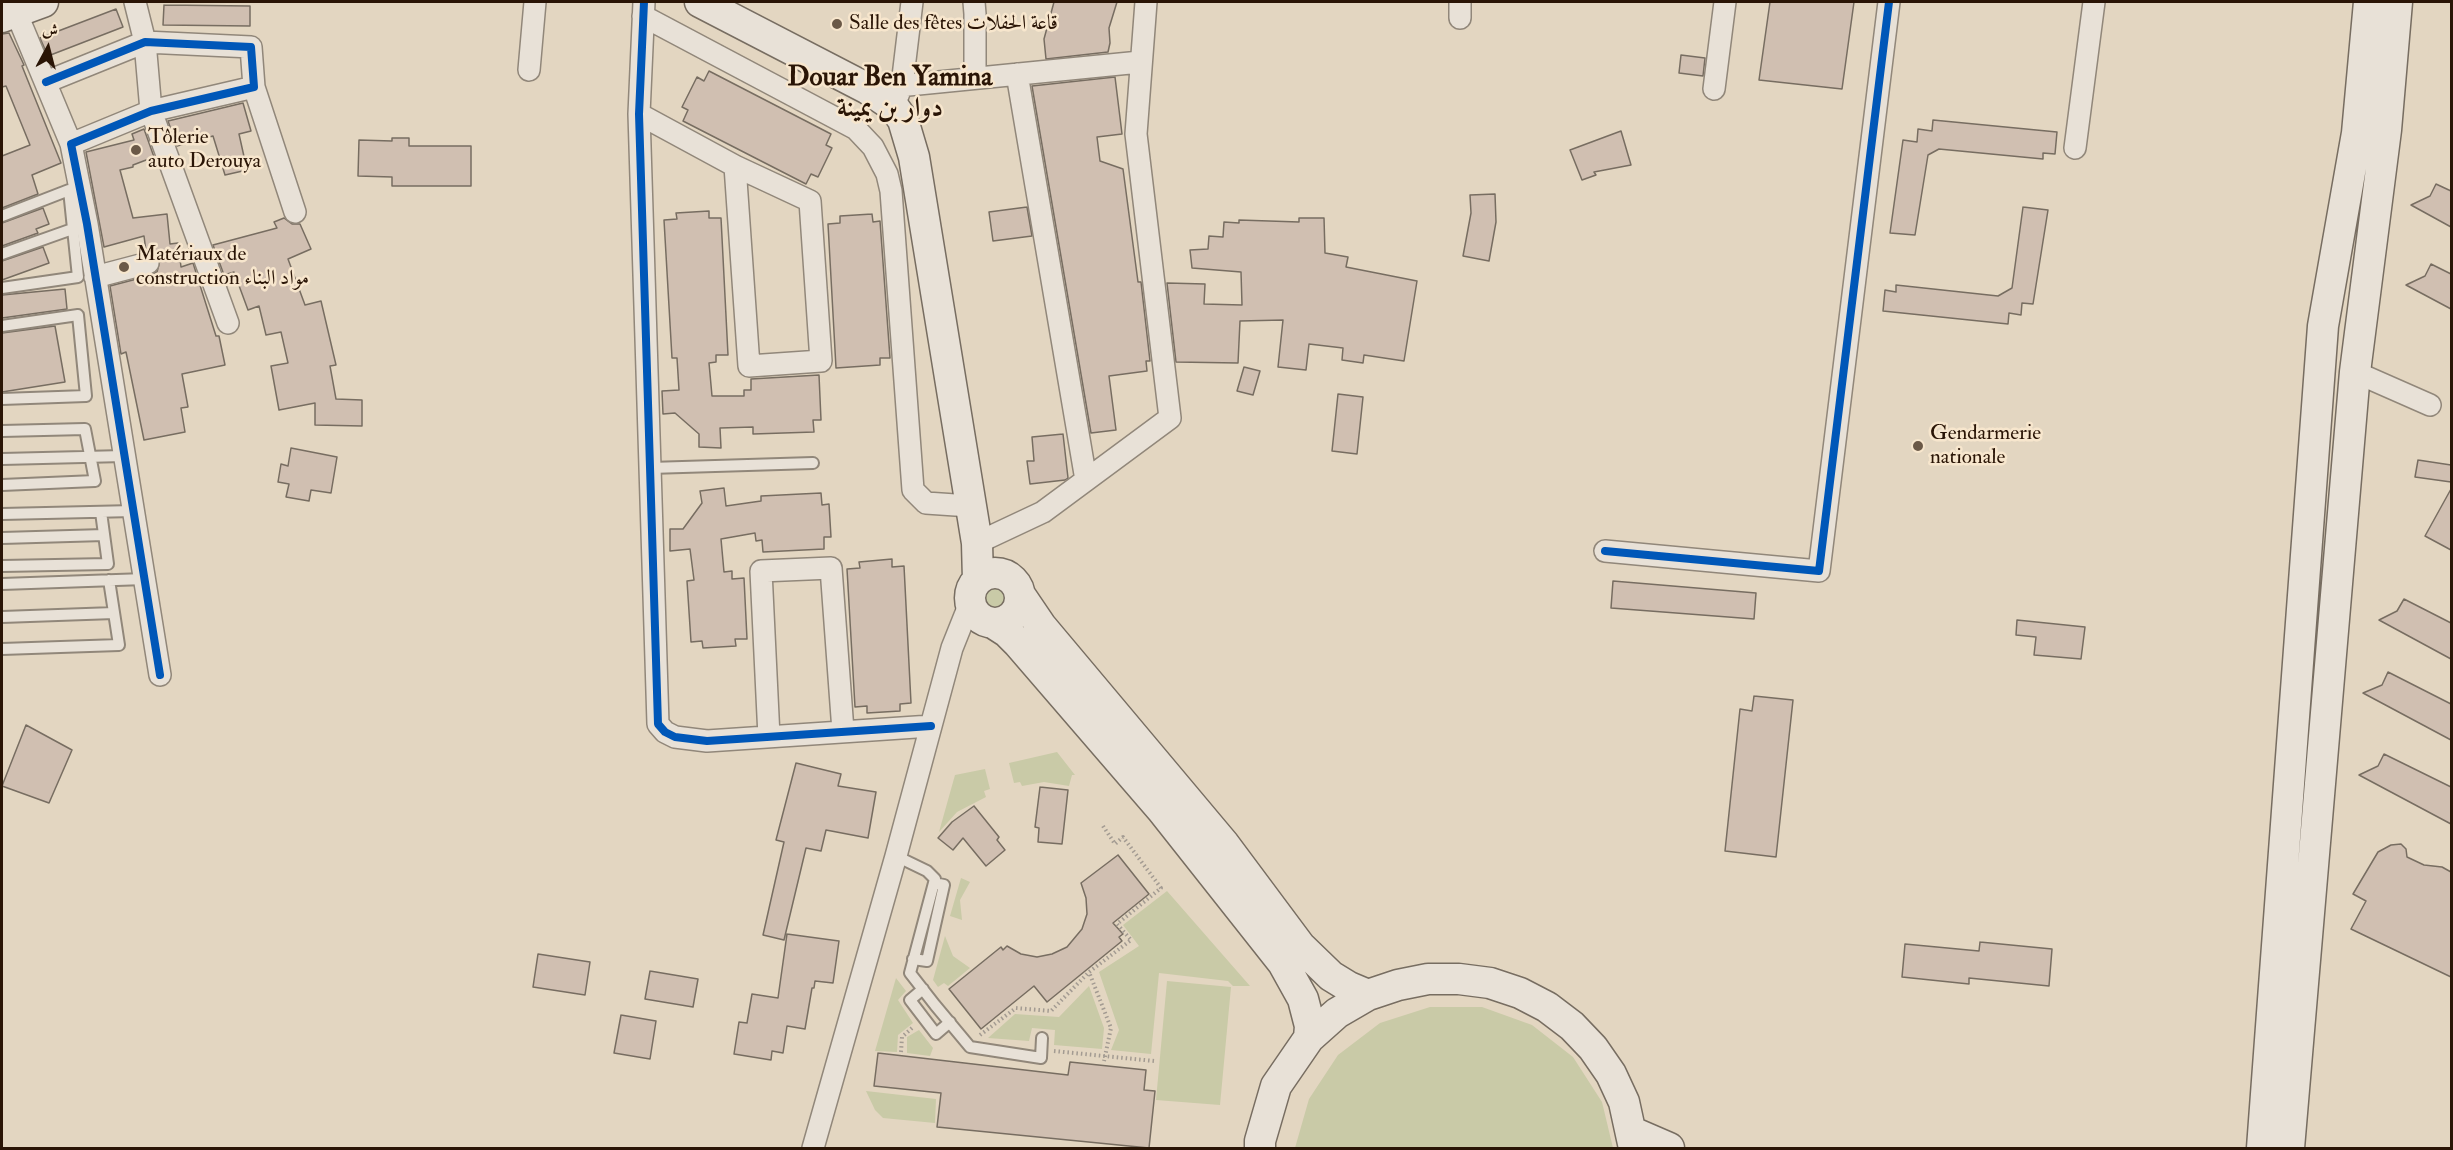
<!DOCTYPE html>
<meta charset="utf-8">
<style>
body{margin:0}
#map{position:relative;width:2453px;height:1150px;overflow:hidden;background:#e3d6c1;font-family:"IM FELL Double Pica",Amiri,serif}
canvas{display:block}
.frame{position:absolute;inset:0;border:3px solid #2a1506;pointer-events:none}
.north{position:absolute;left:18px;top:18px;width:60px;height:60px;-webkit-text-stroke:4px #f7e6cd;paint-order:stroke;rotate:7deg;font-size:16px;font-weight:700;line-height:24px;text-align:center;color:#2a1506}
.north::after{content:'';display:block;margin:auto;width:21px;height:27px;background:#2a1506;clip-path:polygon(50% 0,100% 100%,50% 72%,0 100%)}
</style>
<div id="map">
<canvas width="2453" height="1150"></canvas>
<div class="frame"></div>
<div class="north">ش</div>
</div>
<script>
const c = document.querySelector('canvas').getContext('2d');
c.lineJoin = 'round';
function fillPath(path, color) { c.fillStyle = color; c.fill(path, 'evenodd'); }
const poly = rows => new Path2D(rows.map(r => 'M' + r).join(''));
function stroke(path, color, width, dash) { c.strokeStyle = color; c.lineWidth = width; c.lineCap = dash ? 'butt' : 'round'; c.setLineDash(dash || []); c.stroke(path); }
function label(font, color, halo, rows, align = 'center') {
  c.font = font + ' "IM FELL Double Pica",Amiri,serif'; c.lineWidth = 5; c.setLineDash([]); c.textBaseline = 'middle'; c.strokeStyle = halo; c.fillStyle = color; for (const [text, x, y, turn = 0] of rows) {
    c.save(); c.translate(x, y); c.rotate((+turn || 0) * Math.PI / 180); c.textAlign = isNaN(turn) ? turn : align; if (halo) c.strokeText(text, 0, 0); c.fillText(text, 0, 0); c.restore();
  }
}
const green = poly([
 '979 597a14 14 0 1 1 28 0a14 14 0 1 1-28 0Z',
 [1057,752,1075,775,1072,775,1069,786,1044,782,1022,786,1020,782,1014,783,1009,763],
 [985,769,990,789,984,791,986,797,957,812,939,832,955,775],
 [961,878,970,882,960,900,962,920,950,916],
 [1167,891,1250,986,1233,986,1228,981,1159,973,1151,1054,1111,1050,1119,1030,1099,972,1139,946,1123,925],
 [945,936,953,956,970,968,948,986,944,983,938,987,933,980],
 [896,978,906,991,898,1000,913,1023,898,1035,897,1052,875,1051],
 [1167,981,1231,987,1220,1105,1156,1100],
 [1089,986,1104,1028,1102,1049,1054,1045,1055,1030,1032,1028,1029,1041,988,1038,1015,1014,1059,1017],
 [1430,1007,1482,1007,1532,1025,1573,1057,1602,1102,1613,1148,1295,1148,1309,1099,1338,1055,1380,1023],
 [919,1030,933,1048,930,1056,907,1053,907,1037],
 [866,1091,936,1099,935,1123,883,1118,875,1110]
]);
const building = poly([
 [1054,2,1117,2,1109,28,1110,43,1108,52,1046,59,1044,39,1054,2],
 [1770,2,1854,2,1842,89,1759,80,1770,2],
 [164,5,250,6,250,26,163,25,164,5],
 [116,9,123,27,48,56,40,38,116,9],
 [9,33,24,65,22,66,61,163,32,175,38,194,2,208,2,156,30,145,6,86,2,87,2,34,9,33],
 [1681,55,1705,58,1703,76,1679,73,1681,55],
 [709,71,831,134,826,145,832,148,818,177,811,174,806,184,683,121,688,110,682,107,697,77,704,81,709,71],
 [1115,77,1122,134,1097,137,1100,161,1123,169,1138,282,1141,282,1150,361,1146,361,1147,371,1109,376,1116,430,1091,433,1032,86,1115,77],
 [243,103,251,131,239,134,247,170,225,175,213,136,177,146,168,121,243,103],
 [1933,120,2057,132,2055,154,2043,153,2043,159,1939,149,1928,155,1915,235,1890,233,1903,140,1917,142,1918,129,1932,131,1933,120],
 [144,129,154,157,133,165,133,167,120,170,133,218,167,214,170,244,178,243,181,267,193,263,216,336,219,336,225,365,182,374,188,407,181,408,185,432,144,440,126,352,121,354,110,286,152,275,157,272,160,260,157,254,146,251,144,236,104,247,86,152,134,140,132,134,144,129],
 [1621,131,1631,165,1594,172,1596,175,1582,180,1570,150,1621,131],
 [392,138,409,138,409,146,471,146,471,186,392,186,392,177,358,176,359,140,392,141,392,138],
 [2436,184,2451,191,2451,227,2411,205,2430,196,2436,184],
 [1495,194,1496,222,1489,261,1463,256,1471,213,1470,195,1495,194],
 [1027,207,1032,236,993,241,989,212,1027,207],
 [2023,207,2048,210,2033,304,2022,303,2021,315,2009,313,2008,324,1883,311,1885,290,1896,292,1896,285,1998,296,2012,288,2023,207],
 [43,208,49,224,36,229,38,233,2,246,2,223,43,208],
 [709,211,709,218,721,218,728,355,716,355,716,362,709,363,712,396,744,396,744,390,751,390,751,379,819,375,821,420,813,420,814,432,753,434,753,427,720,428,721,448,699,447,699,434,675,413,663,414,662,391,679,390,677,358,672,358,664,220,677,219,676,213,709,211],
 [872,214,873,222,880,221,890,358,880,358,880,365,836,368,828,224,840,223,840,216,872,214],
 [284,218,292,224,300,224,311,249,288,259,305,305,321,301,336,365,330,366,336,399,362,400,362,426,315,425,315,403,279,410,271,366,288,363,281,332,266,335,259,306,248,310,234,272,224,275,213,245,277,228,274,222,284,218],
 [1299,218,1324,218,1325,253,1348,257,1346,267,1417,281,1404,361,1364,355,1363,363,1342,360,1343,348,1309,344,1306,370,1278,367,1283,320,1240,321,1238,363,1176,362,1167,283,1205,284,1204,304,1242,305,1241,272,1192,268,1190,250,1208,249,1209,236,1223,237,1224,222,1239,223,1239,220,1299,222,1299,218],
 [43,247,49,263,2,280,2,261,43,247],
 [2431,264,2451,274,2451,309,2406,285,2425,276,2431,264],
 [65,289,67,309,2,318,2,295,65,289],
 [55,326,65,382,2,392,2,333,55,326],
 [1244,367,1260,371,1253,395,1237,391,1244,367],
 [1338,394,1363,397,1357,454,1332,451,1338,394],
 [1063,434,1068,478,1065,480,1030,484,1027,461,1034,461,1032,437,1063,434],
 [291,448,337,457,331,493,311,490,309,501,286,497,289,484,278,482,281,464,288,466,291,448],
 [2418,460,2451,465,2451,482,2415,477,2418,460],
 [724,488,726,506,761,501,761,496,821,493,822,505,829,504,831,537,824,537,824,549,763,552,762,540,756,541,755,533,721,539,724,572,732,571,732,579,744,578,747,639,735,639,736,646,703,648,702,641,691,642,687,581,694,580,690,549,670,551,670,529,683,529,702,503,700,491,724,488],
 [2451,489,2451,550,2425,536,2451,489],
 [892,559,892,567,904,566,911,703,900,704,900,711,867,713,867,706,855,707,847,569,860,568,859,562,892,559],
 [1613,581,1756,593,1754,619,1611,608,1613,581],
 [2404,599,2451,623,2451,659,2379,620,2397,611,2404,599],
 [2017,620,2085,627,2081,659,2034,655,2036,637,2016,635,2017,620],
 [2388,672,2451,704,2451,740,2363,693,2382,685,2388,672],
 [1754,696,1793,700,1776,857,1725,851,1740,709,1752,711,1754,696],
 [26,725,72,750,49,803,2,786,26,725],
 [2384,754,2451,787,2451,824,2359,775,2378,766,2384,754],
 [796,763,841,774,838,786,876,792,868,838,826,830,821,851,806,848,784,940,763,935,784,842,776,840,796,763],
 [1040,787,1068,790,1062,844,1038,842,1039,828,1035,827,1040,787],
 [974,806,999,837,997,840,1005,850,986,866,963,838,953,850,938,838,952,822,974,806],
 [2401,844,2406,849,2407,857,2424,865,2442,867,2451,872,2451,977,2351,929,2366,901,2353,894,2378,852,2391,845,2401,844],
 [1118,855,1149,894,1113,923,1123,934,1119,937,1122,941,1047,1002,1034,986,981,1029,949,989,1001,947,1003,950,1007,946,1021,954,1037,957,1052,954,1067,947,1082,929,1087,914,1086,898,1081,883,1118,855],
 [787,934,839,941,833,983,815,981,814,988,812,988,805,1029,787,1026,783,1053,772,1051,771,1060,734,1054,739,1022,747,1023,752,994,778,998,787,934],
 [1980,942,2052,949,2049,986,1969,978,1969,984,1902,977,1905,944,1979,951,1980,942],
 [538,954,590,962,585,995,533,987,538,954],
 [650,971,698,979,693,1007,645,999,650,971],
 [621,1015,656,1021,650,1059,614,1053,621,1015],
 [878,1053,1068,1075,1070,1062,1146,1070,1144,1090,1155,1091,1149,1148,937,1127,941,1093,874,1086,878,1053]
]);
const path = poly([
 [1103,826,1115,844,1123,837,1161,888,1117,924,1131,940,1089,972,1111,1028,1104,1061],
 [980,1035,1016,1008,1051,1011,1089,972],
 [1054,1051,1154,1061],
 [901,1052,902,1037,913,1027]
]);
const service = poly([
 [2,216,69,190,78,277,2,288],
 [2,254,78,227],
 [2,326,78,315,86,396,2,399],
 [2,431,85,429,95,481,2,485],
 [2,459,124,456],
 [650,468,813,463],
 [2,514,134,511],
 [2,538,104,535],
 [2,566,108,564,101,512],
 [2,584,145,579],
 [2,617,114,613],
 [2,649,119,645,109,580],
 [896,856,927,871,935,879,910,973,935,1005,970,1047,1041,1058,1042,1038],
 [913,959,927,961,944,885,934,883],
 [923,989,910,1000,936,1034,950,1022]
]);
const minor = poly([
 [135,2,145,42,151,111,228,323],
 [644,2,639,114,658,724,665,732,675,737,707,741,931,726],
 [974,2,975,14,975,78],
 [16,12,71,144],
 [643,16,856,129,873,147,887,174,891,191,913,490,926,503,970,506],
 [1460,18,1460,2],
 [529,70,535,2],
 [1017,74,1086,480],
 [46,82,145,42,251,47,254,87,151,111,71,144,87,224,160,675],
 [254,87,295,212],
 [868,89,1140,62],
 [1714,89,1725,2],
 [897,98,902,85,912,2],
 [639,114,735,166],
 [2075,148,2094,2],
 [735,166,810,201,821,361,749,366,735,166],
 [95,277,148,263],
 [2355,372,2430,405],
 [977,543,1043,512,1170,418,1136,134,1146,2],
 [1605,551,1819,571,1889,2],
 [769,737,761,571,831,568,843,731],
 [813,1148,896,856,952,648,970,603]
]);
const secondary = poly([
 [700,2,868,89,893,106,903,120,914,157,977,543,978,580],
 [2,17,43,2],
 '970 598a25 25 0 1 1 50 0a25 25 0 1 1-50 0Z',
 [1020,595,1041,626,1224,844,1300,946,1331,976,1349,987,1368,995],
 [993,623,1007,632,1018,643,1162,810,1283,963,1303,999,1310,1026,1309,1038],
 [1632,1132,1669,1148],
 [1260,1148,1260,1141,1276,1086,1309,1038,1337,1013,1368,995,1398,985,1428,979,1459,979,1490,983,1520,993,1547,1007,1572,1026,1593,1048,1611,1074,1624,1102,1634,1148],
 [2262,1148,2323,326,2357,133,2369,2],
 [2289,1148,2355,372,2386,130,2397,2]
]);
const cycleway = poly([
 [644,2,639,114,658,724,665,732,675,737,707,741,931,726],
 [46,82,145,42,251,47,254,87,151,111,71,144,87,224,160,675],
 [1605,551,1819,571,1889,2]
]);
const markers = [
 [837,24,6,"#6b5947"],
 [136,150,6,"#6b5947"],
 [124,267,6,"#6b5947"],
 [1918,446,6,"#6b5947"]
];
const poiNames = [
 ["Salle des fêtes قاعة الحفلات",849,24],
 ["Tôlerie",148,138],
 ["auto Derouya",148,162],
 ["Matériaux de",136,255],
 ["construction مواد البناء",136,279],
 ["Gendarmerie",1930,434],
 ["nationale",1930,458]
];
const districtNames = [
 ["Douar Ben Yamina",890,79],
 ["دوار بن يمينة",890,110]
];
fillPath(green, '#c9caa7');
fillPath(building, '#d0bfb1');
stroke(building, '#776d61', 1.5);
stroke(service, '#91877a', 14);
stroke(minor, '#91877a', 24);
stroke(secondary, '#776d61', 33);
stroke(path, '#a39b92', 4, [1.5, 3]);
stroke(service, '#e8e1d7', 10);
stroke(minor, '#e8e1d7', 21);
stroke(secondary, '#e8e1d7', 30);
stroke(cycleway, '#0057b8', 8);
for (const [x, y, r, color] of markers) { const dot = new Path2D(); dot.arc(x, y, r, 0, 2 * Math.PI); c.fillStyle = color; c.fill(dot); stroke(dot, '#f7e6cd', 2); }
label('21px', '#2a1506', '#f7e6cd', poiNames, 'left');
label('bold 27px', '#2a1506', '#f7e6cd', districtNames);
</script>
